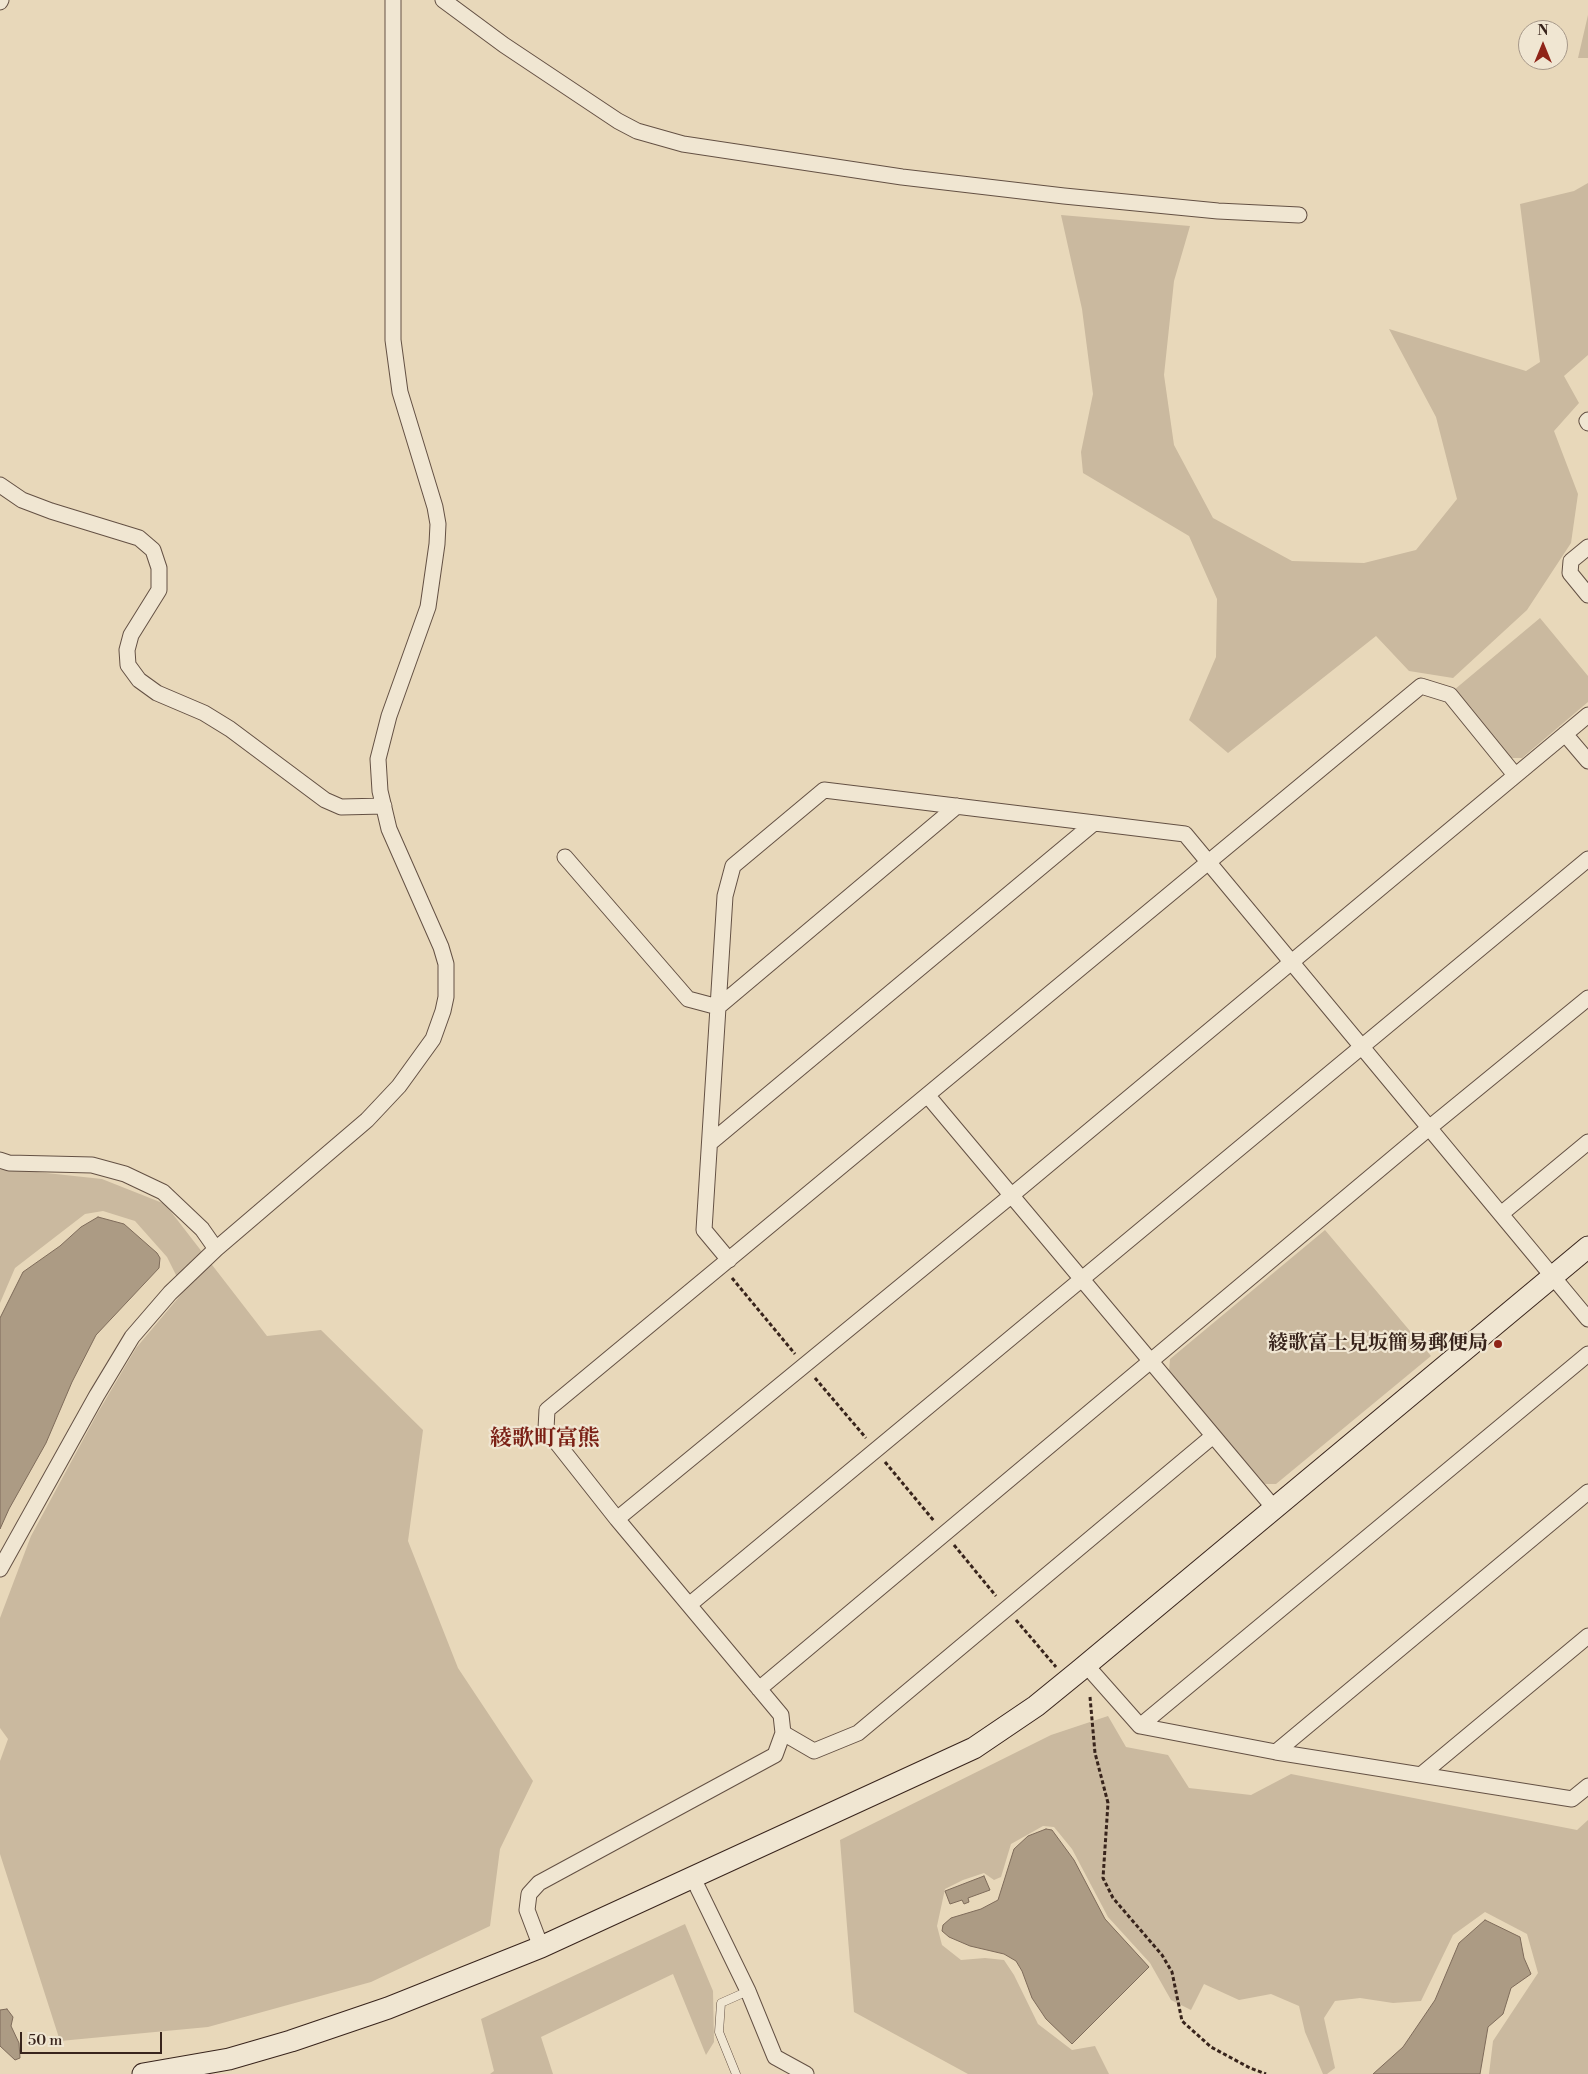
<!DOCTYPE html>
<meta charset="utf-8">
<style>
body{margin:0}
#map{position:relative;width:1588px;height:2074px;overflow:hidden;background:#e8d8ba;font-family:"Libre Bodoni",serif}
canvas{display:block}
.north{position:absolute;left:1518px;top:20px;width:50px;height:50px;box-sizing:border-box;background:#f0e6d2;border:1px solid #a69889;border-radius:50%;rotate:0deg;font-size:14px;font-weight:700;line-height:20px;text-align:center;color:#38241c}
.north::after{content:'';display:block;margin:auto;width:18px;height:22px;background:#8f2418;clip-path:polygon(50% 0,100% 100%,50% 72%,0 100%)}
.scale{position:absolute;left:20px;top:2032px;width:142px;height:22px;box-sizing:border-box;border:2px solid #38241c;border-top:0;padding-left:6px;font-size:15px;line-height:18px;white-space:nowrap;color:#38241c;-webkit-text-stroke:4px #f0e6d2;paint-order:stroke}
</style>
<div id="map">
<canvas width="1588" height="2074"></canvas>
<div class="north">N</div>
<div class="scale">50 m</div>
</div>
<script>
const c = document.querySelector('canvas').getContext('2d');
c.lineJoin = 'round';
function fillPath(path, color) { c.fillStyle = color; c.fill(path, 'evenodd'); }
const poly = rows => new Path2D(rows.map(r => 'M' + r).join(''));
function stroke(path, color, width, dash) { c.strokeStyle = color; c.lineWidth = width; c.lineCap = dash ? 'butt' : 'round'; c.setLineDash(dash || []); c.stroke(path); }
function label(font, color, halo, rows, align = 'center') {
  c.font = font + ' "Libre Bodoni","Noto Serif JP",serif'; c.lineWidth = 4.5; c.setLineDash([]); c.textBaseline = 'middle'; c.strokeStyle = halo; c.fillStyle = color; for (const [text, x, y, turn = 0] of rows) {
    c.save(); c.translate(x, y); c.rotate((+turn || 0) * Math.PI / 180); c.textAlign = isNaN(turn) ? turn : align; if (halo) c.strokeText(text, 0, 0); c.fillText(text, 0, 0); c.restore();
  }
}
const green = poly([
 [1588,15,1588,58,1578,58],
 [1588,183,1588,355,1564,376,1579,403,1554,431,1578,494,1571,543,1527,610,1453,678,1409,671,1376,636,1228,753,1189,720,1216,657,1217,599,1189,536,1083,473,1081,452,1093,394,1082,309,1061,215,1190,226,1174,281,1164,375,1174,445,1213,518,1292,561,1364,563,1416,550,1457,499,1436,417,1389,329,1526,371,1540,362,1520,204,1574,191],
 [1540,618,1588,676,1588,702,1522,758,1511,758,1454,690],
 [0,1168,102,1179,165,1204,267,1336,321,1330,423,1430,408,1541,458,1668,533,1781,500,1849,490,1926,371,1982,208,2027,60,2041,0,1854,0,1761,8,1739,0,1728,0,1618,31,1536,97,1414,136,1348,184,1291,167,1257,135,1221,103,1211,85,1214,15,1268,0,1303],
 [1325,1230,1431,1356,1276,1484,1265,1484,1169,1372,1170,1359],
 [1108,1716,1126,1747,1168,1755,1189,1788,1251,1795,1291,1774,1577,1830,1588,1820,1588,2074,1489,2074,1493,2041,1538,1973,1527,1934,1485,1912,1453,1935,1421,2001,1393,2003,1360,1998,1335,2001,1324,2018,1335,2068,1327,2074,1323,2074,1305,2032,1299,2006,1271,1994,1239,2000,1204,1984,1191,2010,1171,2000,1150,1963,1108,1917,1072,1849,1054,1827,1043,1826,1011,1844,1001,1877,994,1880,984,1873,963,1880,945,1889,937,1926,942,1945,961,1960,985,1958,1004,1960,1014,1975,1038,2024,1072,2050,1095,2046,1109,2074,968,2074,854,2012,840,1840,1051,1735],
 [685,1924,713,1991,714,2042,706,2055,673,1974,541,2037,553,2074,490,2074,494,2071,481,2019]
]);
const water = poly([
 [98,1217,124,1224,157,1253,160,1258,159,1268,96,1335,72,1382,46,1443,9,1509,0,1529,0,1318,23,1272,60,1246,81,1227,98,1217],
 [1046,1829,1052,1830,1074,1860,1105,1919,1149,1967,1072,2044,1046,2019,1032,1998,1022,1971,1016,1961,1004,1954,970,1946,949,1937,942,1931,943,1925,951,1918,981,1909,998,1900,1014,1849,1028,1836,1046,1829],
 [984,1876,990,1890,968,1898,969,1902,964,1904,962,1900,950,1904,945,1891,984,1876],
 [1485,1920,1520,1937,1524,1958,1531,1974,1511,1988,1503,2014,1488,2027,1480,2074,1373,2074,1403,2047,1435,2000,1459,1943,1485,1920],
 [7,2009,13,2017,11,2026,19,2043,20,2058,15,2060,0,2046,0,2010,7,2009]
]);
const path = poly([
 [732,1278,795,1354],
 [815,1378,866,1438],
 [885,1462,934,1521],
 [954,1545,996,1596],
 [1016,1620,1056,1667],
 [1090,1697,1095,1753,1108,1803,1103,1878,1113,1898,1162,1955,1172,1972,1182,2021,1211,2047,1250,2068,1266,2074]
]);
const lane = poly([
 [736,2074,719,2032,721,2003,748,1991]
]);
const street = poly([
 [443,0,504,45,618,121,637,131,683,144,902,177,1064,196,1218,211,1299,215],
 [0,2,1,0],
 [1588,420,1587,421,1588,423],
 [0,485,22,500,51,511,139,538,153,550,159,568,159,590,131,635,127,650,128,665,139,680,157,693,204,713,230,729,325,800,341,807,384,806],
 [1588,547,1571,561,1570,573,1588,595],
 [1565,734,1588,761],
 [565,857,688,999,718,1007,957,806],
 [928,1096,1274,1508],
 [710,1143,1094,823],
 [0,1160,9,1163,92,1165,125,1174,163,1192,202,1229,216,1249],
 [1501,1214,1588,1142],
 [729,1260,704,1230,725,896,733,866,824,790,1185,834,1588,1319],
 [617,1519,1012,1195,1588,715],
 [0,1569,97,1395,132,1337,170,1293,216,1249,367,1120,399,1086,433,1039,443,1011,446,997,446,964,441,947,389,829,380,791,378,759,389,716,428,607,437,544,438,524,435,507,400,392,393,340,393,0],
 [689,1605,1588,859],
 [1086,1665,1140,1726,1276,1752,1572,1799,1588,1786],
 [759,1689,1429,1128,1588,998],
 [1140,1726,1588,1354],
 [783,1733,814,1751,858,1733,1213,1436],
 [1276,1752,1588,1492],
 [1422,1774,1588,1636],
 [693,1878,748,1991,775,2057,806,2074],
 [541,1947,527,1910,529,1894,539,1883,775,1755,783,1733,781,1715,617,1519,546,1429,547,1410,1421,686,1450,695,1515,775]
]);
const secondary = poly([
 [143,2074,229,2059,291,2041,388,2008,541,1947,974,1748,1036,1706,1079,1671,1588,1247]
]);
const markers = [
 [1498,1344,5,"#8f2418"]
];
const poiNames = [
 ["綾歌富士見坂簡易郵便局",1488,1344]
];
const quarterNames = [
 ["綾歌町富熊",545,1440]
];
fillPath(green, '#cab99f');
fillPath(water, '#ac9b84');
stroke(water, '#7e6b5a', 1);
stroke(lane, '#645144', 9);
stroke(street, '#645144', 17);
stroke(secondary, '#38241c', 23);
stroke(path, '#38241c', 3, [4, 2.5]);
stroke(lane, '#f0e6d2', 8);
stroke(street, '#f0e6d2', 15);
stroke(secondary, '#f0e6d2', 21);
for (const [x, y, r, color] of markers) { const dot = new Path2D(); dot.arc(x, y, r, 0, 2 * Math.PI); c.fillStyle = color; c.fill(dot); stroke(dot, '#f0e6d2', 2); }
label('bold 20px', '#38241c', '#f0e6d2', poiNames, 'right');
label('bold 22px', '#7a1f14', '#f0e6d2', quarterNames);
</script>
